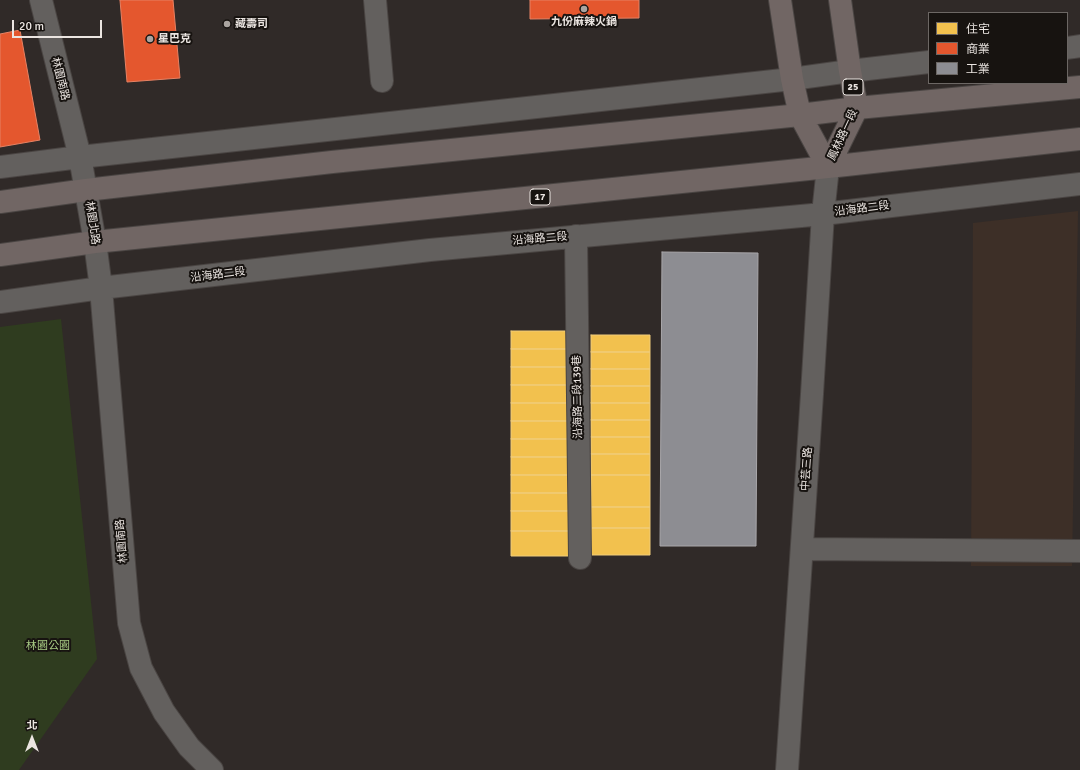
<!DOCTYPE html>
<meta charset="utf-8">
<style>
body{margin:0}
#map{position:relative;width:1080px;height:770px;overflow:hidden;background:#302a28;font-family:Signika,"Noto Sans TC",sans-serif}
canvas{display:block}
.legend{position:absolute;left:928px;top:12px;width:140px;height:72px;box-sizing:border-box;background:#171310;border:1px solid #6c6764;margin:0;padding:5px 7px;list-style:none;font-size:12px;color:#ebe5e1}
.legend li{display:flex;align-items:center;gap:8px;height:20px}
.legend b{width:20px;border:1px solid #6c6764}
.north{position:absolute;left:12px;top:718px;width:40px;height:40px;-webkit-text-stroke:3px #171310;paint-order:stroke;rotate:0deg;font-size:11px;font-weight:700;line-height:16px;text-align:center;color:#ebe5e1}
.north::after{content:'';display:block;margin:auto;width:14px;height:18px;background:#ebe5e1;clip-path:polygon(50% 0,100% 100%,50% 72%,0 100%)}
.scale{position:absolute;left:12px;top:20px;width:90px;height:18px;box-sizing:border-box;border:2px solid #ebe5e1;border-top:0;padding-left:5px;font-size:12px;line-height:14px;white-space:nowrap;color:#ebe5e1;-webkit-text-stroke:3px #171310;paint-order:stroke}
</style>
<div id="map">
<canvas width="1080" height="770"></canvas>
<ul class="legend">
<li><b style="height:11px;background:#f2c14e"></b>住宅</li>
<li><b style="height:11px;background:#e4572e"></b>商業</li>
<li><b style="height:11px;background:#8d8d92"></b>工業</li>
</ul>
<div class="north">北</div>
<div class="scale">20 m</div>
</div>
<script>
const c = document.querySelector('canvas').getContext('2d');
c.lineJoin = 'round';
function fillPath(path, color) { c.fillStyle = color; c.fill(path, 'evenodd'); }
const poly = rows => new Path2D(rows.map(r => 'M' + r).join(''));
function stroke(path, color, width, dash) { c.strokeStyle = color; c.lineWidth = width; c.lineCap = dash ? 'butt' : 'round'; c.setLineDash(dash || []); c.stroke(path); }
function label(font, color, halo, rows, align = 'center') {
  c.font = font + ' Signika,"Noto Sans TC",sans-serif'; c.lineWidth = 4; c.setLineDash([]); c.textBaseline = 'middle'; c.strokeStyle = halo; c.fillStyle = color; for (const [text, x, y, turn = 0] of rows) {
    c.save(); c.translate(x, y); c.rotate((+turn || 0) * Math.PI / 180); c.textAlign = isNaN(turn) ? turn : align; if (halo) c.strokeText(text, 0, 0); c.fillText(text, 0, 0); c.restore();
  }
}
const built = poly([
 [1078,211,1072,566,971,566,973,223]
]);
const green = poly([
 [61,319,97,659,19,770,0,770,0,327]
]);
const homes = poly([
 [511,331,569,331,569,349,511,349,511,331],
 [591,335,650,335,650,352,591,352,591,335],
 [511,349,569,349,569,367,511,367,511,349],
 [591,352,650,352,650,369,591,369,591,352],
 [511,367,569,367,569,385,511,385,511,367],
 [591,369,650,369,650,386,591,386,591,369],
 [511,385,569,385,569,403,511,403,511,385],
 [591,386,650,386,650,403,591,403,591,386],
 [511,403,569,403,569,421,511,421,511,403],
 [591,403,650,403,650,420,591,420,591,403],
 [591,420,650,420,650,437,591,437,591,420],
 [511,421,569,421,569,439,511,439,511,421],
 [591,437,650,437,650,454,591,454,591,437],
 [511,439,569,439,569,457,511,457,511,439],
 [591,454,650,454,650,475,591,475,591,454],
 [511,457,569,457,569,475,511,475,511,457],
 [511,475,569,475,569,493,511,493,511,475],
 [591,475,650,475,650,507,591,507,591,475],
 [511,493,569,493,569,511,511,511,511,493],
 [591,507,650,507,650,528,591,528,591,507],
 [511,511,569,511,569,531,511,531,511,511],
 [591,528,650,528,650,555,591,555,591,528],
 [511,531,569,531,569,556,511,556,511,531]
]);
const shops = poly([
 [120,0,173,0,180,78,127,82,120,0],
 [530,0,639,0,639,18,530,19,530,0],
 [20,30,40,140,0,147,0,34,20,30]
]);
const industry = poly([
 [662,252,758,253,756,546,660,546,662,252]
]);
const minor = poly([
 [41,0,80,157,95,242,101,288,129,623,141,668,164,712,189,747,212,770],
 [375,0,382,81],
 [1067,48,1080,46],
 [0,167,80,157,792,79,850,71,929,62],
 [576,236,580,558],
 [0,302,101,288,430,250,823,214,1080,184],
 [802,549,1080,551],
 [787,770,812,394,823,214,828,167]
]);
const major = poly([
 [780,0,792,79,800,115,828,167],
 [828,167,857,108,850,71,840,0],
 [0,202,86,190,332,162,800,115,857,108,1080,87],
 [0,255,95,242,828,167,1080,139]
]);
const markers = [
 [584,9,4,"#aaa4a0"],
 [227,24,4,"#aaa4a0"],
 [150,39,4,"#aaa4a0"]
];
const shields = [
 [853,87,20],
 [540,197,20]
];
const shieldNames = [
 ["25",853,87],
 ["17",540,197]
];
const poiNames = [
 ["九份麻辣火鍋",584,22,"center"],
 ["藏壽司",235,24],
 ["星巴克",158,39]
];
const streetNames = [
 ["林園南路",60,79,76],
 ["鳳林路一段",843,135,-65],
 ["沿海路二段",862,209,-7],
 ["林園北路",92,223,81],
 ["沿海路二段",540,239,-5],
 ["沿海路二段",218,275,-7],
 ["沿海路二段139巷",578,397,-91],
 ["中芸三路",807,469,-86],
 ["林園南路",122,541,-95]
];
const parkNames = [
 ["林園公園",48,646]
];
fillPath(built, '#3d2f27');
fillPath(green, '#2f3c1f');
fillPath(homes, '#f2c14e');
stroke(homes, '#f0cc7a', 1);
fillPath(shops, '#e4572e');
stroke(shops, '#e68264', 1);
fillPath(industry, '#8d8d92');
stroke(industry, '#a9a7aa', 1);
stroke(minor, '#4a4543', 24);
stroke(major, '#4a4543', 24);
stroke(minor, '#63605e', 22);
stroke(major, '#716664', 22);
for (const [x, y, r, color] of markers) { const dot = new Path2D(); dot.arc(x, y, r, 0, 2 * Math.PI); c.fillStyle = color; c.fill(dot); stroke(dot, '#171310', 1.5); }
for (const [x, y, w] of shields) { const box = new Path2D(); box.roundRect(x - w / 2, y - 8, w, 16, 3); c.fillStyle = '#171310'; c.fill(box); stroke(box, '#ebe5e1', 1); }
label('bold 10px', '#ebe5e1', null, shieldNames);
label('bold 11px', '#ebe5e1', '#171310', poiNames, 'left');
label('11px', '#ebe5e1', '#171310', streetNames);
label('11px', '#a8cc84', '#171310', parkNames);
</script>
